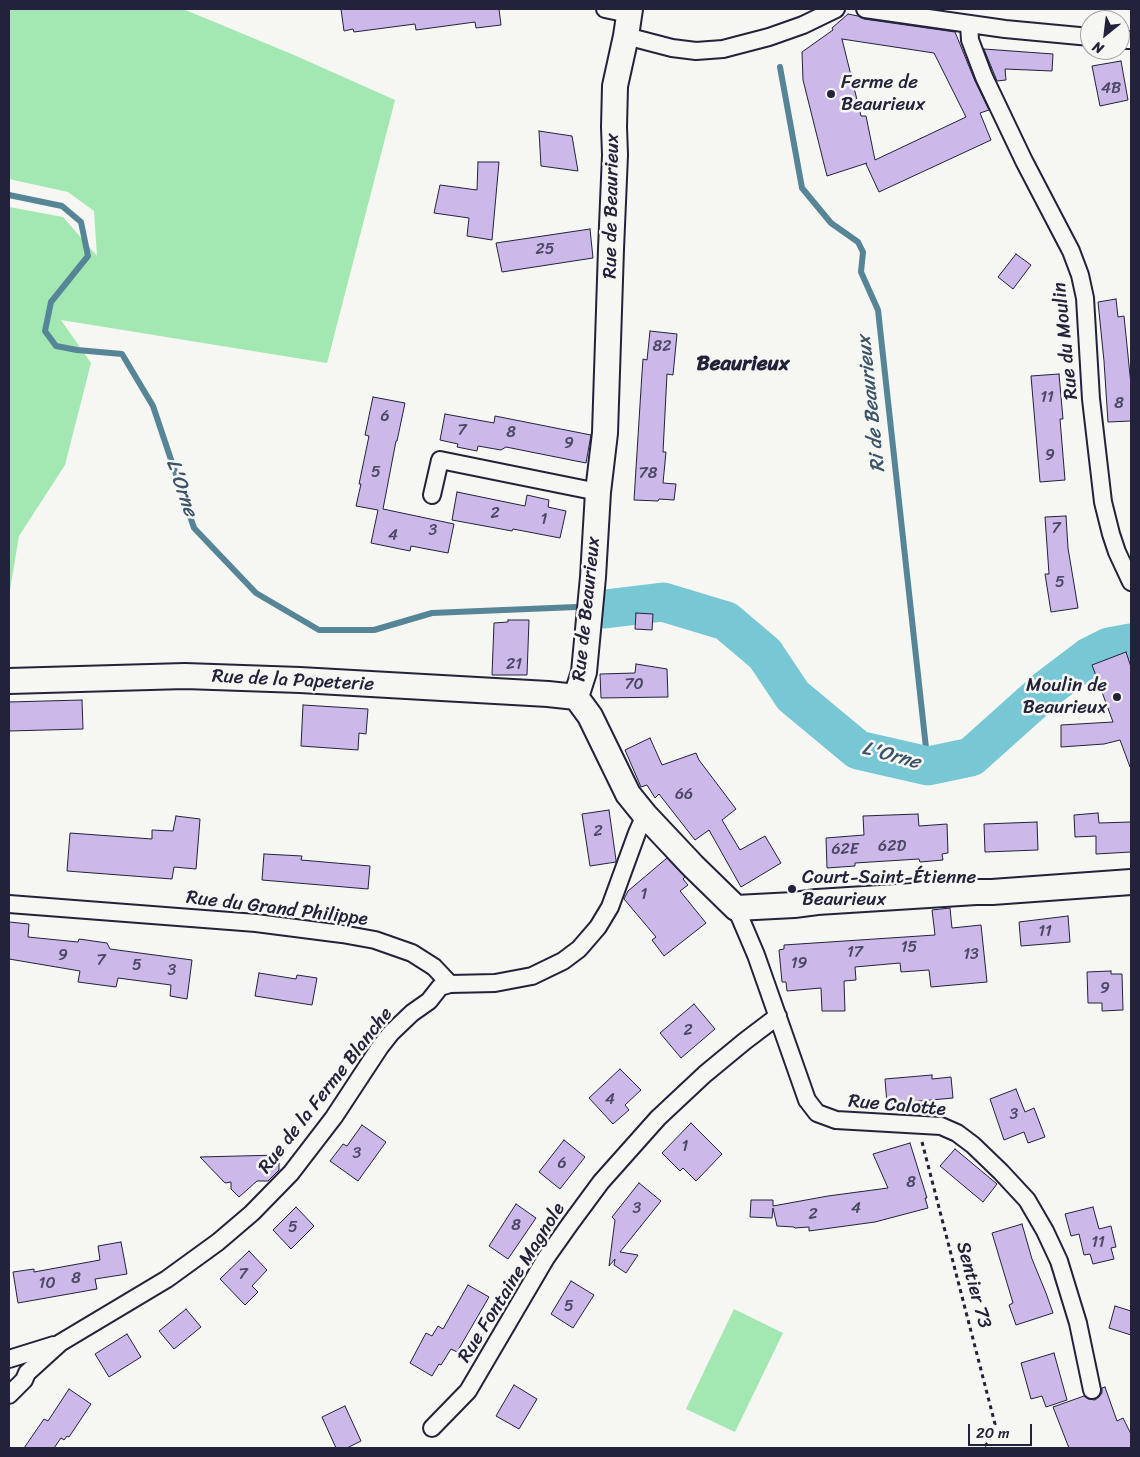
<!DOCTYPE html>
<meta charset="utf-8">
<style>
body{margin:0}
#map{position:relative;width:1140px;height:1457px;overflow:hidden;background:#f6f6f2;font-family:Sriracha,sans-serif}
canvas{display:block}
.frame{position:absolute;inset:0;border:10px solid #22223b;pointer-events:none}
.north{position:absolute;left:1080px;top:10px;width:50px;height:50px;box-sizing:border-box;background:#f6f6f2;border:1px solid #a1a1a9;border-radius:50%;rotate:209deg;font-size:14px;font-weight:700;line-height:20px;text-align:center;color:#22223b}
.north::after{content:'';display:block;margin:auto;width:18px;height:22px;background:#22223b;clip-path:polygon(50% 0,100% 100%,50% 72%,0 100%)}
.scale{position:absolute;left:968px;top:1424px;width:64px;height:22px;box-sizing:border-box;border:2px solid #22223b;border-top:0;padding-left:6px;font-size:15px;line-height:18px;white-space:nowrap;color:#22223b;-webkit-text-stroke:4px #f6f6f2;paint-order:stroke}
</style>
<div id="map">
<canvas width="1140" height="1457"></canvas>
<div class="frame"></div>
<div class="north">N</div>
<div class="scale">20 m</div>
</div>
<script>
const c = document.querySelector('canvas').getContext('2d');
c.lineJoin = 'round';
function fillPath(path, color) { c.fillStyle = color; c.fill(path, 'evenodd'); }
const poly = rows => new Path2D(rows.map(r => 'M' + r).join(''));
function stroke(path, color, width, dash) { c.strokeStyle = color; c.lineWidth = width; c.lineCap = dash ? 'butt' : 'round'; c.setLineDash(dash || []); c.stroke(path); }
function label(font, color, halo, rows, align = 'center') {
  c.font = font + ' Sriracha,sans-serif'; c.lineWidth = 5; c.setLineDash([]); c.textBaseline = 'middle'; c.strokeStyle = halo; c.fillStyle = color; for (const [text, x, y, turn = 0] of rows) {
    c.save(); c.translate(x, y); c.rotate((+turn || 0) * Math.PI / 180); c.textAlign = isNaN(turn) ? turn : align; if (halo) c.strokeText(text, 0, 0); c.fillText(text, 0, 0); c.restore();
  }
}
const green = poly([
 [9,9,183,9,294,55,395,100,327,363,61,320,91,363,65,465,19,536,9,596,9,207,63,217,97,256,94,211,68,192,9,179],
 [734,1309,783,1333,735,1432,686,1409]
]);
const stream = poly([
 [780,67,802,188,831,223,858,242,863,252,861,272,878,310,928,766],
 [9,195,62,206,81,222,88,256,51,302,45,331,56,346,77,350,122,354,153,406,194,528,256,593,319,630,374,630,432,613,576,607]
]);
const river = poly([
 [605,609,663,602,726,621,765,654,793,696,858,750,928,766,971,757,1048,688,1089,657,1109,647,1131,643]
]);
const building = poly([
 [341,9,499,9,501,25,476,28,475,22,416,30,415,24,354,32,353,29,344,31,341,9],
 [848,14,858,16,864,19,955,32,975,81,989,110,980,113,991,140,879,192,866,164,867,163,827,176,803,80,802,52,833,30,832,28,848,14],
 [842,39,934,53,966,117,875,160,866,116,861,116,842,39],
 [984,49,1053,54,1052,71,1005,69,1006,80,997,81,984,49],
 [1121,61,1128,100,1100,106,1092,66,1121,61],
 [539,131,572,136,578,171,541,166,539,131],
 [478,162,499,162,492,240,467,236,469,218,434,213,440,185,477,190,478,162],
 [590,229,593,258,502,272,496,243,590,229],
 [1016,254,1031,265,1013,289,998,277,1016,254],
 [1116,299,1118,317,1124,316,1131,385,1131,421,1108,422,1104,361,1098,302,1116,299],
 [650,331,677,334,673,375,667,374,663,452,666,452,663,483,676,484,674,500,659,499,658,501,634,500,642,373,643,359,647,360,650,331],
 [1059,374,1063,419,1060,419,1065,480,1040,482,1031,376,1059,374],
 [373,397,405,403,397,441,396,441,383,509,454,524,448,553,411,546,410,551,371,543,378,510,356,506,361,484,359,484,369,436,365,435,373,397],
 [445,414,494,423,495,416,591,435,586,463,506,447,501,450,478,446,477,451,457,447,458,444,440,440,445,414],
 [457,492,525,506,527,495,549,500,548,507,566,511,560,538,513,529,512,531,452,520,457,492],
 [1066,516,1068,548,1078,608,1051,612,1045,574,1049,574,1045,517,1066,516],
 [636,613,653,614,652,630,635,629,636,613],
 [508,620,529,620,527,675,492,675,494,623,508,622,508,620],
 [1126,652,1131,667,1131,766,1130,767,1120,740,1104,744,1061,747,1061,725,1113,722,1092,665,1126,652],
 [636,664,667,669,668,697,601,698,600,674,635,673,636,664],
 [82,700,83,729,9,731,9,702,82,700],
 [303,705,368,709,366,734,359,733,358,750,301,746,303,705],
 [650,738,662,765,696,753,699,760,736,809,722,820,740,850,765,836,781,863,741,887,709,830,695,840,659,794,655,798,647,785,641,787,625,750,650,738],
 [609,810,616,860,616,862,590,866,582,814,609,810],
 [1098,813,1099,823,1131,822,1131,852,1096,854,1096,836,1075,837,1074,815,1098,813],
 [918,814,919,826,947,824,948,853,942,854,943,860,920,862,919,859,855,863,855,866,827,868,826,838,864,835,863,816,918,814],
 [176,816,200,819,196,869,174,867,172,879,67,871,70,833,152,839,152,830,173,831,176,816],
 [1037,822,1038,850,985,852,984,824,1037,822],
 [264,854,302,856,301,860,370,866,368,889,262,880,264,854],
 [667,858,685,877,683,879,688,885,680,891,706,923,664,956,652,940,656,937,624,899,628,891,667,858],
 [950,908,952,928,981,925,987,982,931,987,929,970,901,972,900,963,855,967,856,980,844,981,845,1011,822,1011,821,988,787,991,786,982,782,982,779,950,784,949,784,945,935,935,932,910,950,908],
 [1068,916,1070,942,1021,946,1019,922,1068,916],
 [9,922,29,924,28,937,78,942,79,939,107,943,110,949,192,960,187,999,170,996,171,985,118,978,116,987,78,982,80,971,9,959,9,922],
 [1111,971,1111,974,1122,974,1123,1010,1102,1011,1102,1003,1088,1003,1087,972,1111,971],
 [259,973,296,979,297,975,317,978,312,1005,255,996,259,973],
 [694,1004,715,1029,681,1058,660,1033,694,1004],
 [620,1069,641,1090,625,1105,629,1110,613,1124,589,1098,620,1069],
 [932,1075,932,1079,951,1077,953,1098,887,1104,885,1079,932,1075],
 [1016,1089,1025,1112,1034,1108,1045,1137,1028,1143,1024,1132,1004,1140,990,1099,1016,1089],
 [691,1123,722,1154,696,1181,683,1168,680,1171,662,1153,691,1123],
 [362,1125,386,1142,358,1181,330,1161,343,1144,347,1146,362,1125],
 [564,1140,585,1157,560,1189,539,1172,564,1140],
 [910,1143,927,1198,925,1198,928,1208,875,1222,809,1231,809,1227,795,1228,794,1227,777,1226,773,1208,772,1218,750,1217,751,1200,773,1200,773,1206,828,1196,888,1188,873,1154,910,1143],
 [955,1149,997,1184,983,1202,940,1166,955,1149],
 [279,1155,279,1170,268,1181,257,1181,239,1197,231,1189,231,1182,225,1183,200,1157,279,1155],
 [639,1183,661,1201,620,1252,638,1255,626,1273,614,1265,615,1259,609,1266,615,1220,612,1217,639,1183],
 [516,1204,536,1218,508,1259,489,1246,516,1204],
 [296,1207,314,1226,291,1249,273,1230,296,1207],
 [1093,1207,1099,1229,1111,1226,1116,1247,1111,1248,1114,1259,1093,1264,1090,1254,1084,1255,1079,1234,1071,1236,1065,1214,1093,1207],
 [1022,1224,1032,1259,1046,1293,1053,1313,1016,1325,1009,1305,1013,1303,992,1233,1022,1224],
 [121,1242,127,1274,95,1279,97,1289,18,1303,13,1272,34,1269,34,1272,100,1260,98,1246,121,1242],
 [249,1251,267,1270,252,1286,258,1292,245,1305,220,1279,249,1251],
 [571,1281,594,1295,573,1328,551,1314,571,1281],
 [468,1285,489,1297,457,1352,451,1349,441,1365,439,1364,432,1376,410,1363,426,1333,432,1336,438,1326,443,1329,468,1285],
 [1115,1306,1131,1311,1131,1335,1109,1328,1115,1306],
 [186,1309,201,1327,174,1349,159,1331,186,1309],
 [127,1334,141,1357,109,1377,95,1354,127,1334],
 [1054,1353,1067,1400,1046,1407,1042,1396,1031,1399,1021,1363,1054,1353],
 [514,1385,537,1399,519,1429,496,1416,514,1385],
 [1105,1387,1117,1421,1123,1418,1131,1434,1131,1448,1069,1448,1053,1407,1084,1396,1088,1399,1095,1400,1099,1397,1102,1393,1102,1388,1105,1387],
 [69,1389,91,1404,69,1437,67,1436,64,1440,61,1438,54,1448,24,1448,44,1419,48,1421,69,1389],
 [345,1406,361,1441,347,1448,336,1448,322,1417,345,1406]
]);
const path = poly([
 [922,1142,995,1424,988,1443,982,1448]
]);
const street = poly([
 [605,9,619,12,629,10],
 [865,9,1005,29,1090,37],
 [969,25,970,40,984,77,1024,161,1071,251,1080,275,1085,298,1091,399,1103,502,1111,534,1117,552,1131,582],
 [626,36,672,48,696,51,723,49,769,37,803,25,836,9],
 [1120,40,1131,40],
 [432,495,440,460,598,492],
 [9,904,256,923,342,934,375,940,412,953,434,967,450,984],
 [736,908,756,955,807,1100,817,1113,836,1120,941,1126,957,1133,973,1145,1001,1172,1027,1200,1045,1231,1059,1261,1078,1323,1092,1390],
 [9,1359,54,1345],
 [9,1395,24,1380,27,1373,60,1343,167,1279,218,1242,252,1213,291,1173,334,1117,380,1047,391,1033,412,1013,429,1001,440,987,450,984,495,983,532,976,563,961,579,949,598,927,610,907,637,833,645,815],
 [432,1428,468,1391,546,1258,570,1224,601,1182,658,1118,705,1074,745,1041,778,1016]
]);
const secondary = poly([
 [9,681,185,676,300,680,548,694,576,697],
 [576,697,584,672,593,577,598,492,605,433,611,249,615,155,614,127,615,86,626,36,630,9],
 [576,697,590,716,628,794,645,815,693,866,736,908,794,905,817,902,976,892,992,892,1131,882]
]);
const markers = [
 [831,94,5,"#22223b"],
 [1117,697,5,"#22223b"],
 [792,889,5,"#22223b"]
];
const numberNames = [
 ["4B",1111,89],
 ["25",545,250],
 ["82",662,347],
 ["11",1047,398],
 ["8",1119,404],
 ["6",385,417],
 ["7",462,431],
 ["8",511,433],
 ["9",569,444],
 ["9",1050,456],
 ["5",376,473],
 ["78",648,474],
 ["2",495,514],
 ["1",544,520],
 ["7",1056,529],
 ["3",433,531],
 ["4",393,536],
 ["5",1060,583],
 ["21",514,665],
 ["70",634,685],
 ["66",684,795],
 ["2",598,832],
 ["62D",892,847],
 ["62E",845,850],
 ["1",644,895],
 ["11",1045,932],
 ["15",909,948],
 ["17",855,953],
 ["13",971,955],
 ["9",63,956],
 ["7",101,961],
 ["19",799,964],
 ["5",137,966],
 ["3",172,971],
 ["9",1105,989],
 ["2",688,1031],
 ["4",610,1100],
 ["3",1014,1115],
 ["1",685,1147],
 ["3",357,1154],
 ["6",562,1164],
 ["8",911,1183],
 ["3",637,1209],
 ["4",856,1209],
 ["2",813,1215],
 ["8",516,1226],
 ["5",293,1228],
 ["11",1098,1243],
 ["7",243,1275],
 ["8",76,1279],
 ["10",47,1284],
 ["5",569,1307]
];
const poiNames = [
 ["Ferme de",841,83],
 ["Beaurieux",841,105],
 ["Moulin de",1107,686,"right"],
 ["Beaurieux",1107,708,"right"],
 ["Court-Saint-Étienne",802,878],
 ["Beaurieux",802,900]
];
const streetNames = [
 ["Rue de Beaurieux",612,206,-89],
 ["Rue du Moulin",1066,341,-96],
 ["Rue de Beaurieux",587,609,-84],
 ["Rue de la Papeterie",293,681,3],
 ["Rue du Grand Philippe",277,909,7],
 ["Rue de la Ferme Blanche",326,1091,-52],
 ["Rue Calotte",897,1106,5],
 ["Rue Fontaine Magnole",512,1283,-58],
 ["Sentier 73",973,1285,75]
];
const waterNames = [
 ["Ri de Beaurieux",872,404,-96],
 ["L'Orne",181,488,71],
 ["L'Orne",891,756,15]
];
const quarterNames = [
 ["Beaurieux",743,365]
];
fillPath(green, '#a3e8b3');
stroke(stream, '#568597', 6);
stroke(river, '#78c7d5', 39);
fillPath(building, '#ccb8e9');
stroke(building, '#22223b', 1);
stroke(street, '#22223b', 20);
stroke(secondary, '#22223b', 28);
stroke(path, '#22223b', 3, [4, 4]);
stroke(street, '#f6f6f2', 16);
stroke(secondary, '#f6f6f2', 24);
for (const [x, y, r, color] of markers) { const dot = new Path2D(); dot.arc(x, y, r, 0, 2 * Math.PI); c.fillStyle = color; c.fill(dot); stroke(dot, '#f6f6f2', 2); }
label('16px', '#4c4866', null, numberNames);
label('19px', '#22223b', '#f6f6f2', poiNames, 'left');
label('19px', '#22223b', '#f6f6f2', streetNames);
label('italic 20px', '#3c5469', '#f6f6f2', waterNames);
label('bold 21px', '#22223b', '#f6f6f2', quarterNames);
</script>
